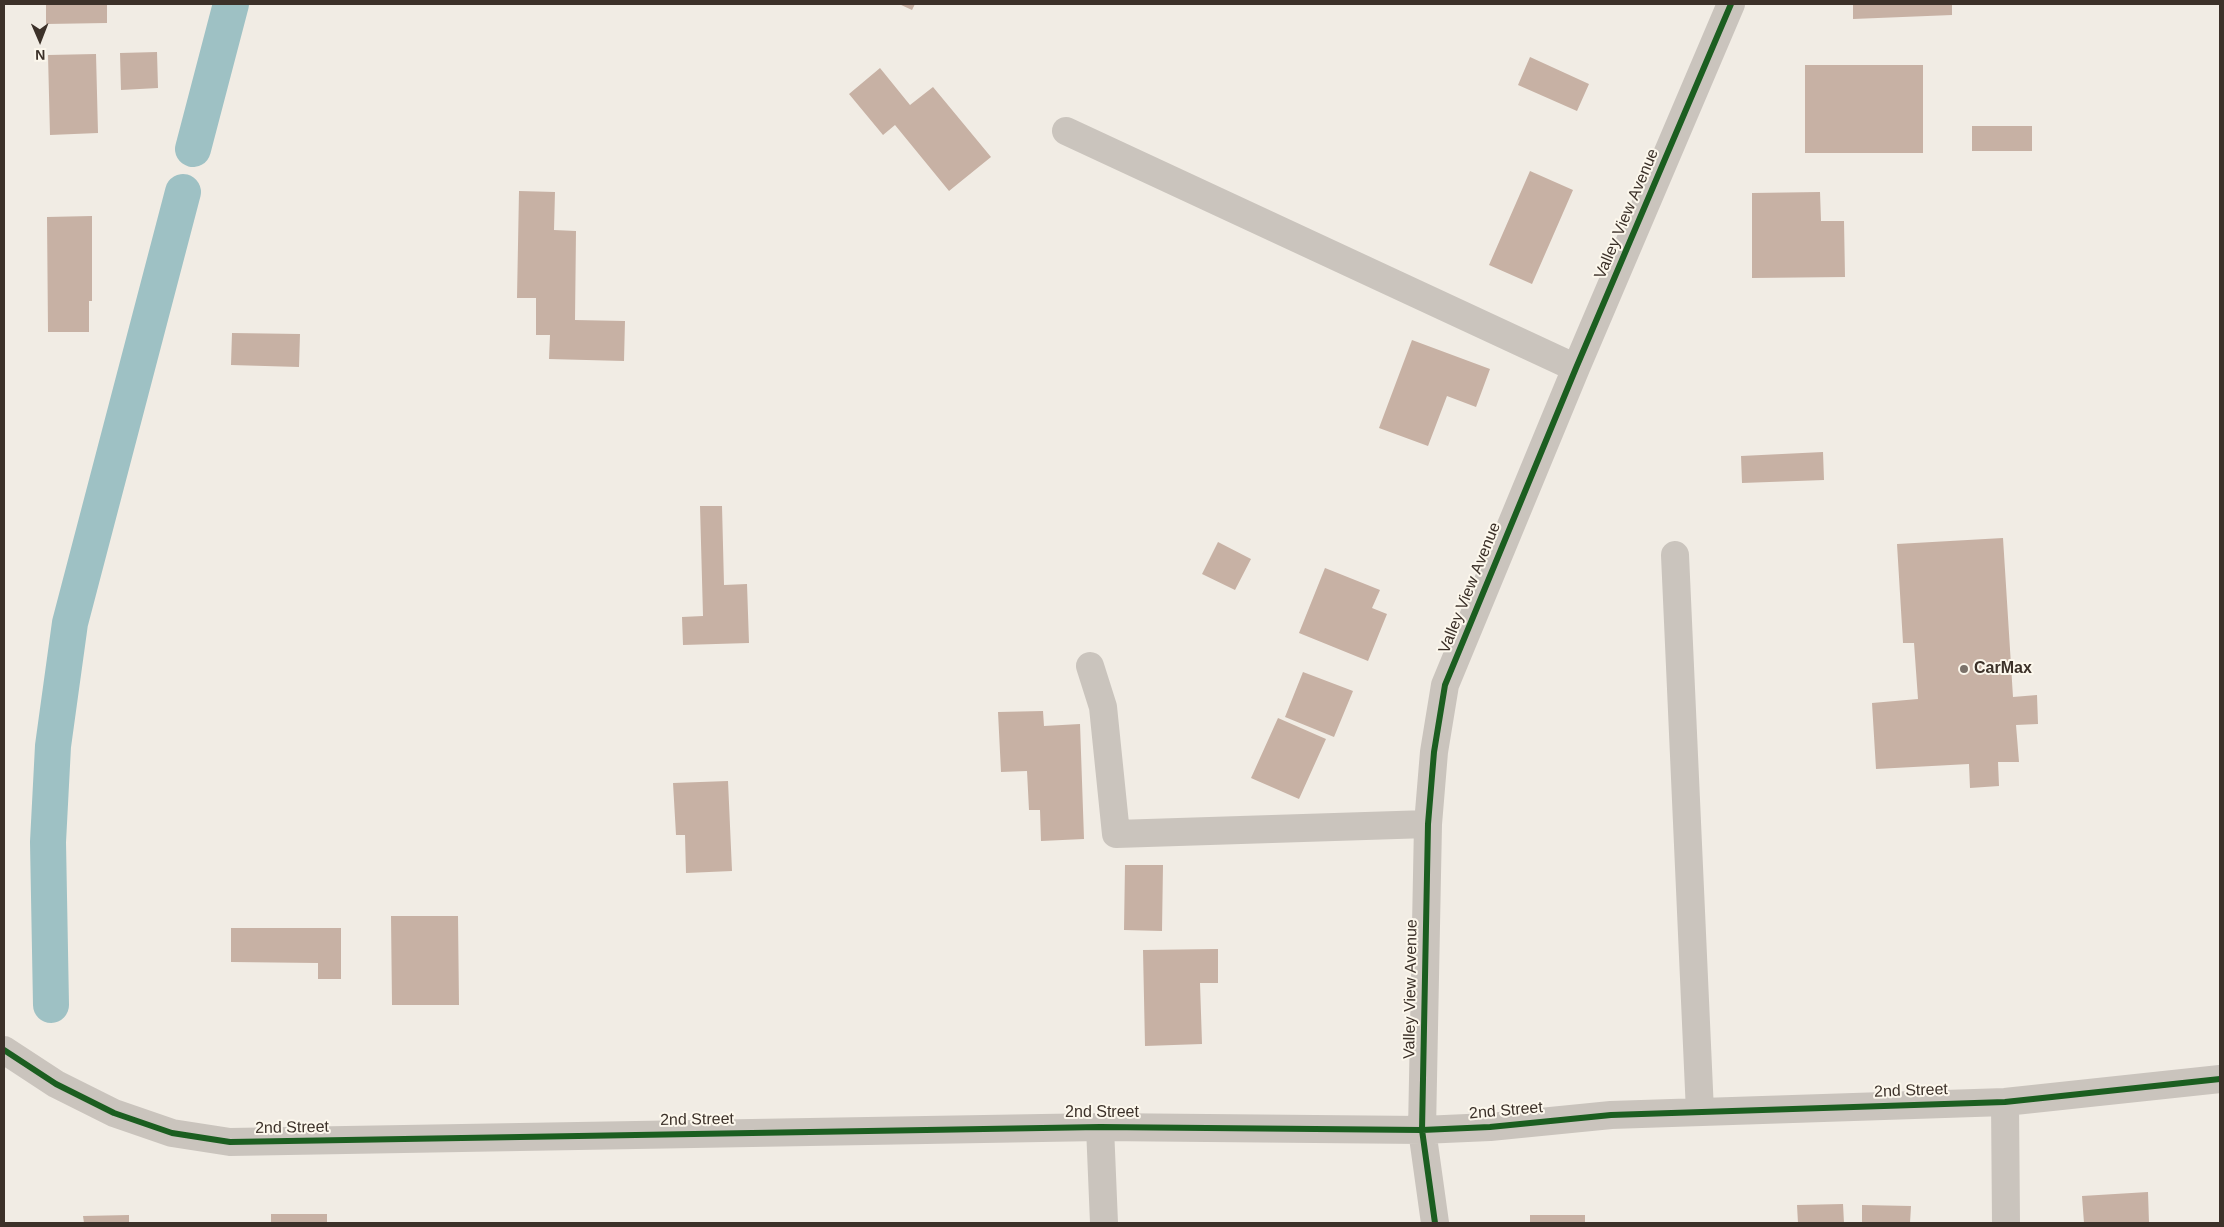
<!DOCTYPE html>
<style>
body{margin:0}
#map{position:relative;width:2224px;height:1227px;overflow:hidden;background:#f1ece4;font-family:Arial,sans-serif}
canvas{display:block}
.frame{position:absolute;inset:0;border:5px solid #3c3129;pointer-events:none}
.north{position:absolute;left:15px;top:15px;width:50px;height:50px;-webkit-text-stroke:4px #fcf7ec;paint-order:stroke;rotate:179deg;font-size:14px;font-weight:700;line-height:20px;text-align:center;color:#3c3129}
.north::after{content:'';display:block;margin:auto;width:18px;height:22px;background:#3c3129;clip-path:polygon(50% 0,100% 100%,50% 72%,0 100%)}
</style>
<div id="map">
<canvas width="2224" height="1227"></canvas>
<div class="frame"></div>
<div class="north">N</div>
</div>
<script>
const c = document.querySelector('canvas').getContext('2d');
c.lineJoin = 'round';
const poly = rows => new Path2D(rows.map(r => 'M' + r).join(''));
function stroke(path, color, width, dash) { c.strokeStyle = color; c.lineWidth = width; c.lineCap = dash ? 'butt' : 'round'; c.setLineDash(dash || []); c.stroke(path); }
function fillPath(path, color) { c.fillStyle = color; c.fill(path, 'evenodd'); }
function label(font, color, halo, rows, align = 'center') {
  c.font = font + ' Arial,sans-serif'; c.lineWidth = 4; c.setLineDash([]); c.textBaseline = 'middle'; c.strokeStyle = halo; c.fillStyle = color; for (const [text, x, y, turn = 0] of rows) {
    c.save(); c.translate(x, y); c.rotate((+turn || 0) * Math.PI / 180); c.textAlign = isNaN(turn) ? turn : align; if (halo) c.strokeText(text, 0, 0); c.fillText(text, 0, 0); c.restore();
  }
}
const canal = poly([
 [193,149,231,4],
 [51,1005,48,842,53,746,70,623,183,192]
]);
const building = poly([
 [46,4,107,4,107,23,46,24],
 [899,4,915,4,912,10],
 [1853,4,1952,4,1952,15,1853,19],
 [157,52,158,88,121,90,120,53],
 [96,54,98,133,50,135,48,55],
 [1530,57,1589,84,1577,111,1518,85],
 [1805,65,1923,65,1923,153,1805,153],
 [880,68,910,105,933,87,991,157,949,191,895,125,883,135,849,94],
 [1972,126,2032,126,2032,151,1972,151],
 [1530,171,1573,190,1532,284,1489,265],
 [519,191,555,192,554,230,576,231,575,320,625,321,624,361,549,359,550,335,536,335,536,298,517,298],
 [1820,192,1821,221,1844,221,1845,277,1752,278,1752,193],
 [92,216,92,301,89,301,89,332,48,332,47,217],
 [232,333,300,334,299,367,231,365],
 [1412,340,1490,369,1476,407,1447,396,1428,446,1379,428],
 [1823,452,1824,480,1742,483,1741,456],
 [700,506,722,506,724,585,747,584,749,643,683,645,682,617,703,616],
 [2003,538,2013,697,2037,695,2038,724,2016,725,2019,762,1998,762,1999,786,1970,788,1969,764,1876,769,1872,703,1918,699,1914,643,1903,643,1897,544],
 [1218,542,1251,559,1235,590,1202,574],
 [1325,568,1380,590,1372,608,1387,614,1368,661,1299,633],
 [1303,672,1353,691,1334,737,1285,717],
 [1043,711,1044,726,1080,724,1084,839,1041,841,1040,810,1029,810,1027,771,1001,772,998,712],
 [1278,718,1326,739,1299,799,1251,778],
 [728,781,732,871,686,873,685,835,676,835,673,783],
 [1125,865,1163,865,1162,931,1124,930],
 [391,916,458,916,459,1005,392,1005],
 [231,928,341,928,341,979,318,979,318,963,231,962],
 [1218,949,1218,983,1200,983,1202,1044,1145,1046,1143,950],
 [2148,1192,2149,1223,2084,1223,2082,1196],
 [1843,1204,1844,1223,1798,1223,1797,1205],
 [1862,1205,1911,1206,1910,1223,1862,1223],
 [271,1214,327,1214,327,1223,271,1223],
 [129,1215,129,1223,84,1223,83,1216],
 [1530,1215,1585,1215,1585,1223,1530,1223]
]);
const minor = poly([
 [1066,131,1576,368],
 [1675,555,1700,1112],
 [1090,666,1103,707,1116,834,1428,824],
 [4,1050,56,1084,114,1113,172,1133,230,1142,1100,1127,1422,1130,1490,1127,1611,1115,2005,1102,2220,1079],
 [2005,1102,2006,1223],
 [1100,1127,1104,1223],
 [1435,1223,1422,1130,1428,824,1434,752,1445,685,1576,368,1731,4]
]);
const cycleway = poly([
 [4,1050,56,1084,114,1113,172,1133,230,1142,1100,1127,1422,1130,1490,1127,1611,1115,2005,1102,2220,1079],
 [1435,1223,1422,1130,1428,824,1434,752,1445,685,1576,368,1731,4]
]);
const markers = [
 [1964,669,5,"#7b726a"]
];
const streetNames = [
 ["Valley View Avenue",1627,214,-67],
 ["Valley View Avenue",1470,588,-68],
 ["Valley View Avenue",1411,989,-89],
 ["2nd Street",1911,1091,-2],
 ["2nd Street",1506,1111,-5],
 ["2nd Street",1102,1113],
 ["2nd Street",697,1120,-1],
 ["2nd Street",292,1128,-1]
];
const poiNames = [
 ["CarMax",1974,669]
];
stroke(canal, '#9ec1c4', 36);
fillPath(building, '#c7b1a4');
stroke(minor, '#cac4bd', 28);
stroke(cycleway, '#1b5e20', 6);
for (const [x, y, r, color] of markers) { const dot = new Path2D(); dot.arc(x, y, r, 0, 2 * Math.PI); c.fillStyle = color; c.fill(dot); stroke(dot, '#fcf7ec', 2); }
label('16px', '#3c3129', '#fcf7ec', streetNames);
label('bold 16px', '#3c3129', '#fcf7ec', poiNames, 'left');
</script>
